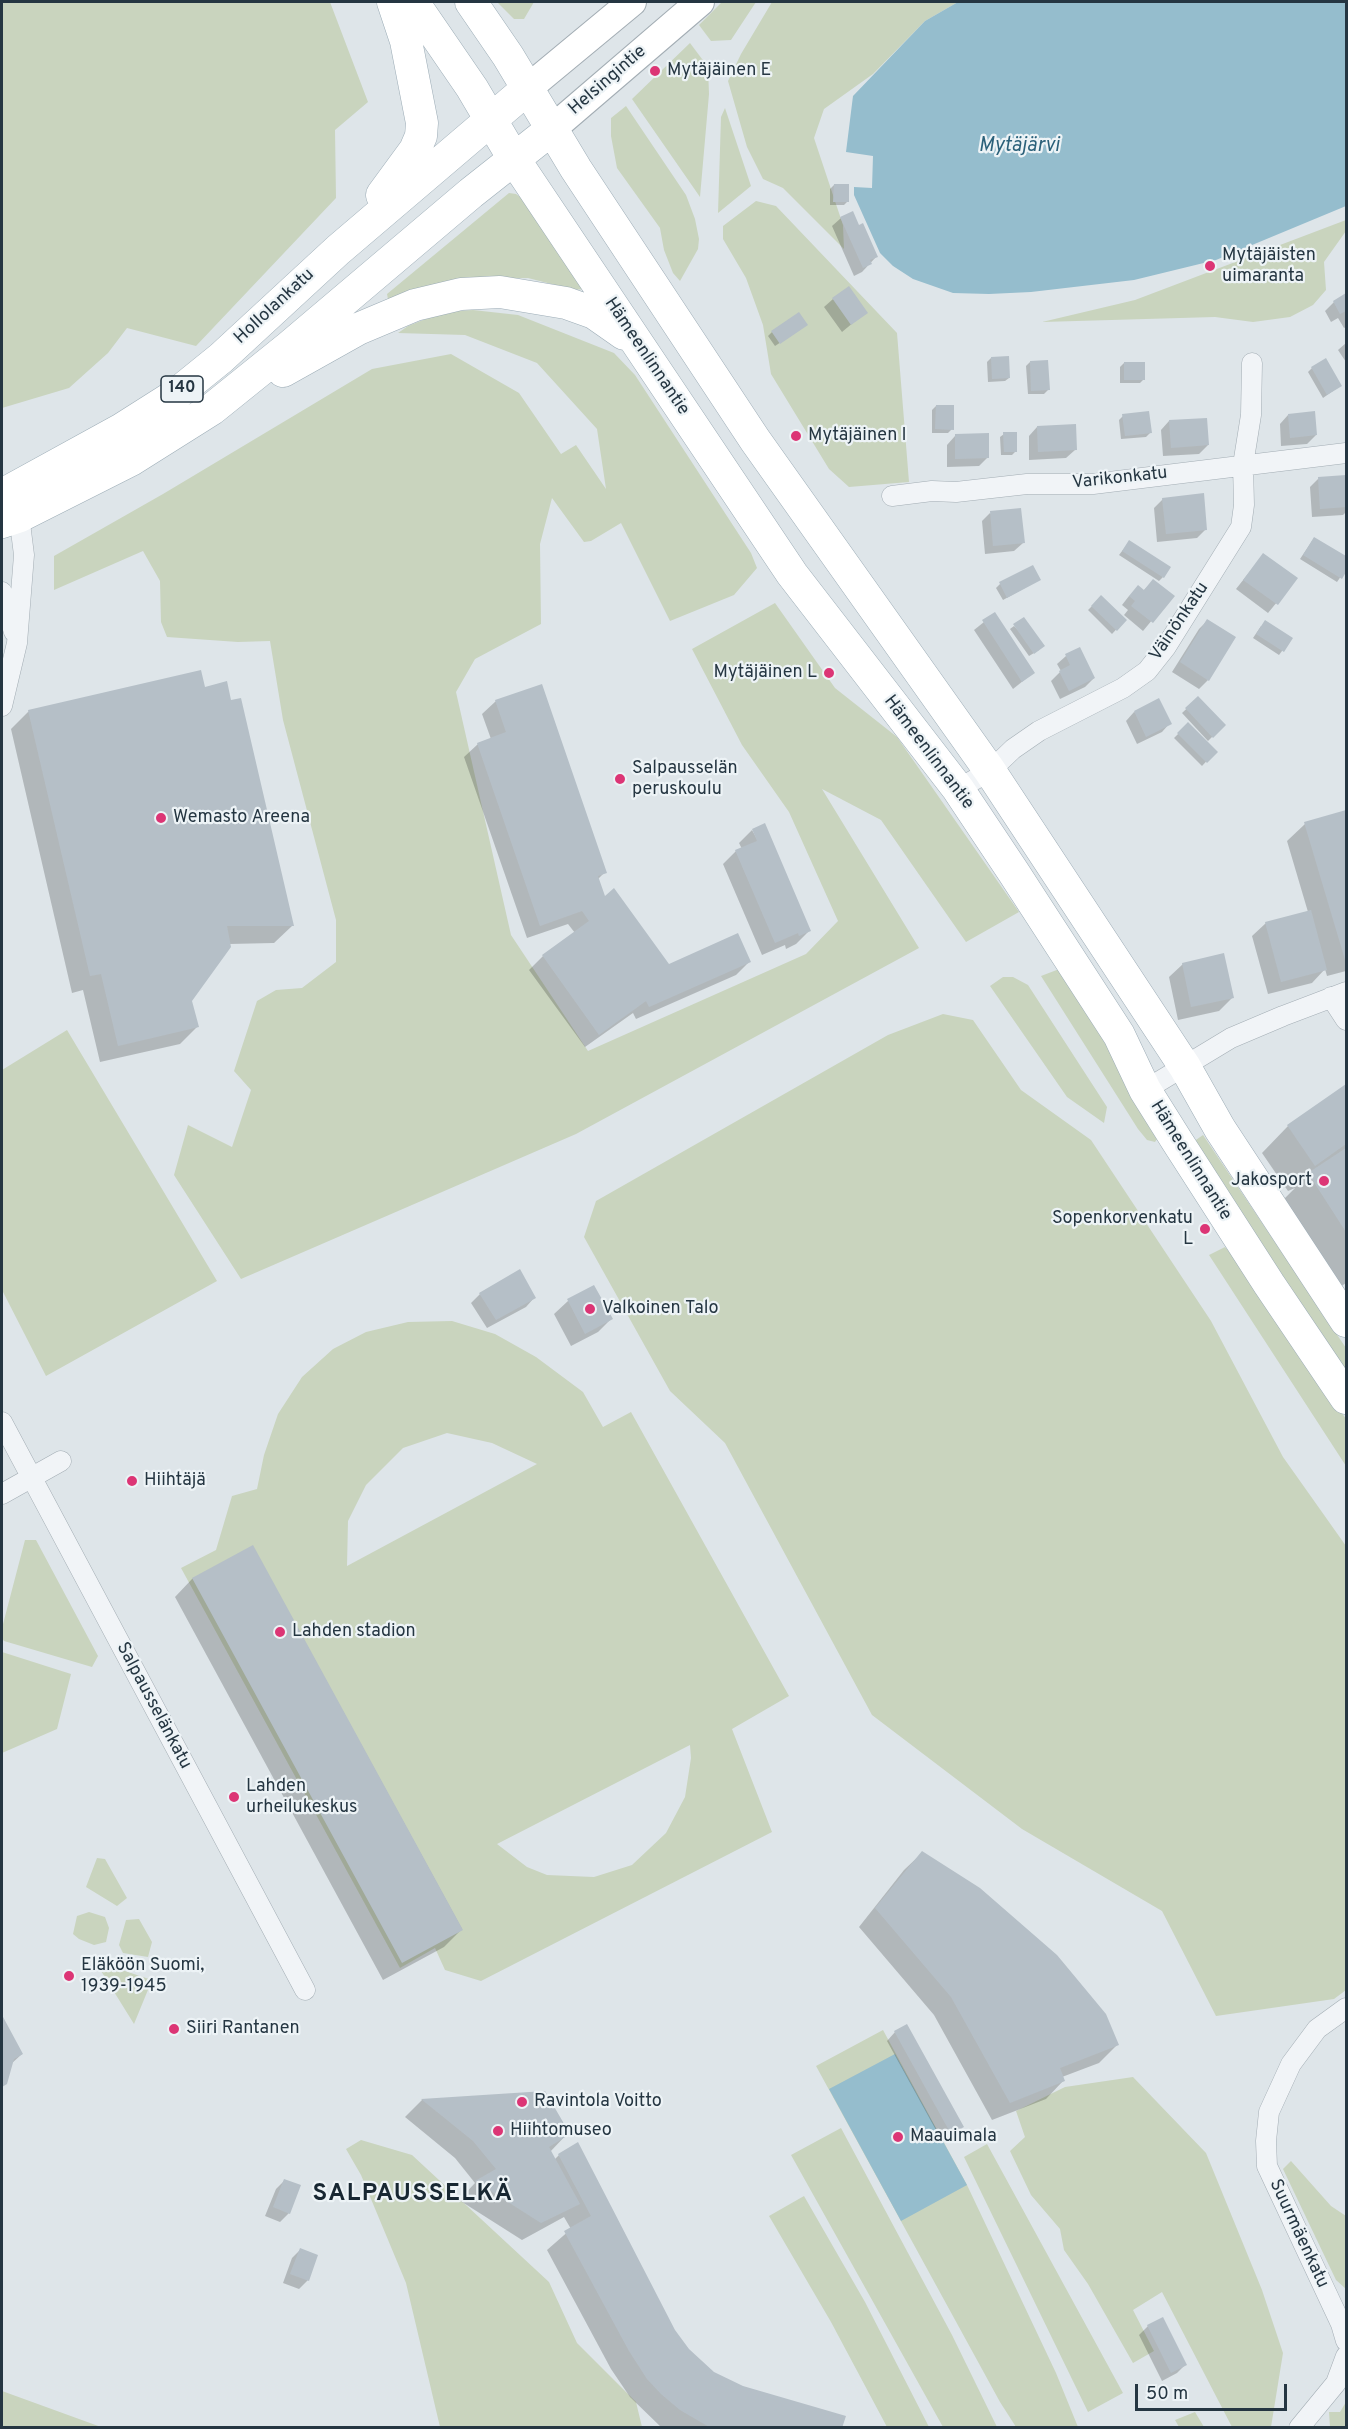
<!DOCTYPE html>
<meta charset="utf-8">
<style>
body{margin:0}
#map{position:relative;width:1348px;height:2429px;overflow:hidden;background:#dee5e9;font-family:Overpass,sans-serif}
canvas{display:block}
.frame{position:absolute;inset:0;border:3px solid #253642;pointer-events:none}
.scale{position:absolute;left:1135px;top:2384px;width:152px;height:27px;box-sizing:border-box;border:3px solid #253642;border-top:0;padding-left:8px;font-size:18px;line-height:21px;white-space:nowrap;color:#253642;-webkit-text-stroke:4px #edf3f6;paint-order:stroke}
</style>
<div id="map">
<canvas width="1348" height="2429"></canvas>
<div class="frame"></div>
<div class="scale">50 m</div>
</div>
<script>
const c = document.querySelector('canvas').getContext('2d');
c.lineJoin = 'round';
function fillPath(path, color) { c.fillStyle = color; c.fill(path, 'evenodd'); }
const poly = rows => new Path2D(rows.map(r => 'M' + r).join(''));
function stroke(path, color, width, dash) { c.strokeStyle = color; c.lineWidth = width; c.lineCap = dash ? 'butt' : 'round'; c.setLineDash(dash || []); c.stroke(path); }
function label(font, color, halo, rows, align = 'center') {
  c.font = font + ' Overpass,sans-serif'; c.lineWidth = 4.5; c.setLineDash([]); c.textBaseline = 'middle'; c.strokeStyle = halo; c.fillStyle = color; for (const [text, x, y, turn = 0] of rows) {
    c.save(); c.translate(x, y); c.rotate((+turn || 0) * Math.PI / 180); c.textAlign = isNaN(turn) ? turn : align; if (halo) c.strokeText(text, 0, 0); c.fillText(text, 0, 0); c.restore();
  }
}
const green = poly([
 [2,2,330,2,368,102,335,130,336,198,196,346,127,328,108,353,69,388,2,408],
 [497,2,534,2,524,19,514,19],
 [722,2,756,2,731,40,711,41,699,25],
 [772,2,958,2,925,21,873,74,824,109,814,138,843,225,844,249,783,188,763,179,747,147,728,81,741,54],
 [690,43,708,67,709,94,700,197,632,99],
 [626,106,686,195,695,219,699,239,698,249,680,281,673,273,664,250,660,228,617,168,611,136,611,118],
 [725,108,751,186,718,213,721,117],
 [509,193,516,194,525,201,583,289,575,290,528,278,481,279,429,287,388,299,387,294],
 [756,201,776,206,897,333,909,482,849,487,829,469,771,374,763,325,746,278,723,239,723,226],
 [1346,220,1346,231,1324,262,1326,290,1313,305,1290,317,1253,322,1215,317,1042,322,1135,300],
 [473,310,518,315,614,353,635,375,751,553,757,568,734,595,670,621,621,523,591,541,584,542,552,498,540,544,541,624,475,659,456,692,511,935,588,1051,806,954,838,921,789,812,742,745,692,649,775,603,835,688,897,737,1019,912,966,942,881,820,822,789,919,948,576,1134,241,1279,174,1175,188,1125,232,1147,251,1090,234,1071,257,1001,276,990,302,988,336,962,336,920,283,720,270,641,238,642,167,637,161,622,160,581,143,551,54,590,54,556,163,494,372,369,451,354,519,393,561,454,576,445,606,489,597,429,537,363,465,335,398,333,408,326,443,312],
 [1062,968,1159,1136,1155,1142,1147,1140,1138,1129,1041,976],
 [1003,977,1013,977,1028,985,1107,1107,1104,1123,1067,1097,990,986],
 [943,1014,973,1020,1021,1090,1091,1140,1211,1321,1283,1457,1346,1546,1346,1990,1334,1999,1216,2016,1162,1911,1022,1829,872,1715,725,1443,670,1391,584,1237,596,1201,888,1035],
 [67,1030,217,1281,46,1376,2,1290,2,1070],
 [1203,1135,1346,1348,1346,1375,1193,1142],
 [1225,1247,1251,1276,1346,1419,1346,1466,1209,1255],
 [452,1321,495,1334,536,1357,583,1392,603,1427,631,1412,789,1696,732,1729,772,1832,481,1981,445,1970,435,1948,400,1968,181,1568,216,1550,232,1496,257,1489,264,1455,278,1414,302,1377,333,1349,366,1332,408,1322],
 [447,1433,492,1443,537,1464,347,1566,348,1521,366,1485,403,1448],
 [690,1745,691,1758,685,1797,666,1833,632,1865,594,1877,547,1875,527,1867,497,1844],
 [25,1540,36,1540,98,1656,92,1667,4,1641,2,1638,2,1628],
 [2,1652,71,1674,57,1729,2,1753],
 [97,1858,105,1859,127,1898,117,1906,86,1887],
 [89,1912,105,1917,109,1928,106,1942,94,1945,79,1939,73,1934,77,1916],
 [139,1919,152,1942,148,1957,123,1953,119,1945,126,1920],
 [101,1963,152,1980,134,2024,98,1966],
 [883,2030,967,2185,1056,2373,1078,2427,1016,2427,1000,2402,816,2066],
 [1133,2077,1206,2153,1262,2290,1283,2353,1271,2427,1232,2427,1162,2292,1133,2310,1154,2351,1133,2363,1088,2284,1064,2250,1060,2229,1031,2195,1010,2151,1025,2137,1016,2111,1065,2087],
 [841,2128,952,2335,997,2427,943,2427,791,2155],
 [361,2140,412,2155,549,2282,577,2343,636,2402,642,2427,440,2427,406,2283,361,2175,346,2149],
 [987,2144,1123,2393,1088,2412,964,2157],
 [1291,2161,1331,2206,1346,2216,1346,2289,1336,2280,1283,2169],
 [804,2196,865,2302,929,2427,887,2427,831,2322,769,2216],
 [2,2391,101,2427,2,2427],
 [1346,2402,1346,2427,1330,2427,1329,2412,1340,2412],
 [1195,2412,1204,2427,1179,2427,1175,2420]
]);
const water = poly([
 [958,2,1346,2,1346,206,1216,260,1134,280,1031,292,989,294,953,293,913,279,893,266,880,253,854,195,854,187,872,188,873,156,846,152,853,96,925,21],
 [895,2054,967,2185,901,2221,829,2089]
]);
const shadow = poly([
 [834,185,848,201,844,205,830,205,830,189],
 [841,218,877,256,862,272,854,276,832,226],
 [1346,295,1346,327,1344,328,1338,318,1331,322,1325,311,1334,302],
 [833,299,866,312,842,332,824,307],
 [802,328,775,346,768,336,772,332],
 [1346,343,1346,362,1338,350],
 [991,358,1009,378,1005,381,988,382,987,362],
 [1030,362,1048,390,1044,394,1028,394,1026,366],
 [1124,363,1144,379,1140,383,1120,383,1120,367],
 [1312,368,1340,386,1323,398,1308,372],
 [936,406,952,429,948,433,932,433,932,410],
 [1288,415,1316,435,1307,444,1281,446,1280,424],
 [1123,416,1150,433,1146,437,1121,439,1119,420],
 [1169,421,1208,445,1199,454,1163,456,1161,430],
 [1037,427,1075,450,1066,458,1029,460,1029,436],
 [1004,434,1016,451,1012,455,1001,455,1000,437],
 [955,436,988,457,979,466,947,467,947,445],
 [1346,477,1346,512,1343,515,1312,517,1310,487,1318,479],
 [1163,499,1206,529,1197,538,1157,542,1154,508],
 [990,513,1023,543,1014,551,985,554,982,521],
 [1314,538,1346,558,1346,569,1337,582,1300,559],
 [1129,542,1163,577,1159,581,1119,555],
 [1263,555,1296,579,1268,613,1236,589],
 [1039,580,1003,600,996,588,1000,584],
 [1153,581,1172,596,1143,631,1124,615,1128,610,1122,605,1129,596,1143,591],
 [1101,597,1125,620,1112,634,1088,610],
 [994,614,1033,673,1013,689,974,630],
 [1207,621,1234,638,1208,680,1199,689,1172,672,1199,629],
 [1014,626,1039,650,1029,656,1010,629],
 [1261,626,1291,639,1279,655,1253,638],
 [1079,649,1094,678,1085,687,1060,699,1051,681,1061,671,1057,664,1066,656],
 [1198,698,1224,725,1208,741,1182,713],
 [496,701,605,872,598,879,605,899,668,966,749,962,736,975,636,1019,633,1013,585,1047,529,970,543,956,575,933,568,924,527,938,464,757,478,744,491,739,482,714],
 [29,711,292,926,274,943,229,944,190,1001,198,1026,180,1044,100,1062,83,990,72,993,11,729],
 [1134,712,1170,723,1162,732,1137,744,1126,721],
 [1188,724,1215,752,1202,766,1174,738],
 [1346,812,1346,971,1327,976,1325,969,1312,983,1268,994,1252,936,1266,923,1308,912,1287,841,1305,824],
 [752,830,809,931,796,944,786,949,785,945,762,955,723,864,736,851,742,849,739,843],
 [1183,964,1232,998,1219,1011,1178,1020,1169,977],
 [1346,1086,1346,1283,1340,1287,1283,1200,1295,1188,1288,1191,1262,1153,1288,1126],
 [519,1271,534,1298,526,1307,487,1328,471,1303,480,1294],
 [594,1287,611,1319,598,1332,571,1346,554,1314,568,1301],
 [253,1547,462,1929,444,1947,383,1980,175,1597,192,1579],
 [922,1853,1117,2045,1099,2063,1062,2077,1063,2081,1046,2099,992,2120,934,2015,859,1927,904,1870],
 [2,2018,22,2054,11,2064,5,2083,2,2087],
 [895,2032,962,2126,942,2141,887,2041],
 [544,2092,568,2133,550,2152,554,2160,559,2155,687,2350,713,2373,742,2387,841,2428,662,2428,630,2397,611,2369,547,2250,571,2229,564,2217,522,2240,459,2200,475,2183,455,2158,405,2117,422,2100],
 [284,2181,289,2213,280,2222,265,2216,276,2189],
 [300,2250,308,2280,299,2289,283,2283,292,2258],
 [1162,2319,1185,2365,1177,2373,1162,2381,1139,2335,1148,2326]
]);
const building = poly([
 [834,184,849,184,849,202,833,202],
 [853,211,859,225,863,223,878,257,870,260,872,264,863,268,840,217],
 [849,286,868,313,851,325,832,298],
 [1346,293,1346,311,1340,314,1333,301],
 [799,312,808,325,780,344,771,331],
 [1009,356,1010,378,992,379,991,357],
 [1326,358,1342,386,1327,395,1311,367],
 [1048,360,1050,390,1031,391,1030,361],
 [1124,362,1145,362,1145,380,1124,380],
 [936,405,954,405,954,430,935,429],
 [1149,411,1152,433,1125,436,1122,414],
 [1315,411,1317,435,1290,438,1288,414],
 [1207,418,1209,445,1171,448,1169,420],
 [1076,424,1077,450,1038,452,1037,426],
 [1003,432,1017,432,1017,452,1004,452],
 [989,433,989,458,955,459,955,434],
 [1346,475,1346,507,1320,509,1318,477],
 [1204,493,1207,530,1166,534,1162,498],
 [1021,508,1025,543,993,546,990,511],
 [1314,537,1346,556,1346,572,1342,579,1303,555],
 [1129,540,1171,567,1164,578,1122,551],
 [1263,553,1298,578,1278,605,1243,580],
 [1033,565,1041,580,1007,598,999,582],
 [1153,579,1175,596,1153,623,1131,606,1135,601,1129,596,1138,585,1144,590],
 [1101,595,1127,620,1117,631,1091,606],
 [995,612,1035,673,1022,682,982,620],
 [1024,617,1045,646,1034,654,1013,624],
 [1207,619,1236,637,1209,681,1180,662],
 [1265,620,1293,638,1284,652,1256,634],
 [1080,647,1095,678,1069,691,1059,671,1070,665,1065,654],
 [201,670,205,687,227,681,231,700,241,698,294,926,227,926,231,947,192,1001,199,1027,118,1046,101,974,90,976,28,710],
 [542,684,607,873,598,876,605,896,614,888,669,964,738,933,751,962,649,1007,646,1001,599,1035,542,955,589,921,582,911,540,926,477,743,506,732,495,700],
 [1198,696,1226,725,1213,738,1185,708],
 [1159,698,1172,724,1146,737,1134,711],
 [1188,722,1218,752,1207,763,1177,733],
 [1346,810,1346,963,1304,822],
 [765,823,811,931,799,936,798,933,775,943,735,850,757,841,752,829],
 [1311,910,1327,970,1281,982,1265,922],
 [1224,953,1234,998,1191,1007,1182,963],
 [1346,1084,1346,1144,1315,1166,1287,1125],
 [1346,1148,1346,1232,1308,1173],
 [520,1269,536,1298,496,1320,479,1293],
 [594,1285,613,1319,585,1334,567,1299],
 [253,1545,463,1930,402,1963,192,1578],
 [922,1851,980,1888,1057,1955,1106,2014,1119,2045,1060,2068,1065,2081,1010,2103,951,1997,875,1908],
 [2,2015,23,2054,14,2059,7,2084,2,2087],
 [907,2024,964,2127,951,2134,894,2031],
 [545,2091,570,2134,549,2147,580,2204,541,2223,475,2181,496,2169,473,2141,421,2099],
 [578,2142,675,2330,689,2349,714,2372,743,2386,846,2416,842,2428,711,2428,680,2410,661,2394,647,2379,629,2351,564,2231,591,2216,558,2154],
 [284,2179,301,2185,290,2214,273,2207],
 [300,2248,318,2255,309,2281,290,2274],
 [1163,2317,1187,2365,1171,2373,1147,2325]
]);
const minor = poly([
 [892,496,932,491,956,492,1027,484,1093,484,1346,453],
 [2,592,14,632],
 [2,706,17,643,24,555,18,507],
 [958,789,990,771,1013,749,1039,731,1123,688,1147,671,1166,647,1241,527,1244,505,1243,465,1251,415,1252,363],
 [1331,997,1346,1020],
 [1145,1090,1231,1038,1283,1016,1346,992],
 [2,1422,305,1990],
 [2,1494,61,1461],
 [1346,2008,1317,2029,1291,2064,1269,2112,1266,2141,1267,2166,1341,2324,1346,2341],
 [1299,2428,1336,2383,1346,2356]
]);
const secondary = poly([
 [527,89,632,2],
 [552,129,700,2]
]);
const primary = poly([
 [413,2,472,88,514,159,792,574,958,789,1014,873,1119,1035,1145,1090,1177,1141,1269,1284,1346,1398],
 [471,2,508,56,576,169,755,440,990,771,1185,1067,1220,1129,1346,1321],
 [382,195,415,150,421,136,422,123,406,41,393,2],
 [283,371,358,329,415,305,461,294,500,292,566,303,594,313,624,334],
 [2,495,122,429,174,396,221,358,338,250,527,89],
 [2,522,20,516,131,460,212,409,289,347,471,193,552,129]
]);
const markers = [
 [655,71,6,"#dc3575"],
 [1210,266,6,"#dc3575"],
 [796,436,6,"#dc3575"],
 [829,673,6,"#dc3575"],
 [620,779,6,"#dc3575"],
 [161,818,6,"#dc3575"],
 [1324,1181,6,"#dc3575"],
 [1205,1229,6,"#dc3575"],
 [590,1309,6,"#dc3575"],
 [132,1481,6,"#dc3575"],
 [280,1632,6,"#dc3575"],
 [234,1797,6,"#dc3575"],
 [69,1976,6,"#dc3575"],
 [174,2029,6,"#dc3575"],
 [522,2102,6,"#dc3575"],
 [498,2131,6,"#dc3575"],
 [898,2137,6,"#dc3575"]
];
const shields = [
 [182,389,42]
];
const shieldNames = [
 ["140",182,389]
];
const poiNames = [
 ["Mytäjäinen E",667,71],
 ["Mytäjäisten",1222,256],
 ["uimaranta",1222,277],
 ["Mytäjäinen I",808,436],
 ["Mytäjäinen L",817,673,"right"],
 ["Salpausselän",632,769],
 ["peruskoulu",632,790],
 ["Wemasto Areena",173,818],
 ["Jakosport",1312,1181,"right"],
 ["Sopenkorvenkatu",1193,1219,"right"],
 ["L",1193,1240,"right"],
 ["Valkoinen Talo",602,1309],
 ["Hiihtäjä",144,1481],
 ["Lahden stadion",292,1632],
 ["Lahden",246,1787],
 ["urheilukeskus",246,1808],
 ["Eläköön Suomi,",81,1966],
 ["1939-1945",81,1987],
 ["Siiri Rantanen",186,2029],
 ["Ravintola Voitto",534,2102],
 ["Hiihtomuseo",510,2131],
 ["Maauimala",910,2137]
];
const streetNames = [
 ["Helsingintie",608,81,-41],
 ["Hollolankatu",275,307,-43],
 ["Hämeenlinnantie",646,357,56],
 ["Varikonkatu",1120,479,-6],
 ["Väinönkatu",1180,622,-56],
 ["Hämeenlinnantie",928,753,53],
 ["Hämeenlinnantie",1190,1161,58],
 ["Salpausselänkatu",153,1706,62],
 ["Suurmäenkatu",1298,2234,65]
];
const waterNames = [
 ["Mytäjärvi",1019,147]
];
const districtNames = [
 ["SALPAUSSELKÄ",413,2195]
];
fillPath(green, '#c9d4be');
fillPath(water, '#95bdcd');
fillPath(shadow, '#0003');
fillPath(building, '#b5bfc7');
stroke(minor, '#a3adb4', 21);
stroke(secondary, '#a3adb4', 30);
stroke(primary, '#9cacb6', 33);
stroke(minor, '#f1f4f7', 20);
stroke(secondary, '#fff', 28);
stroke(primary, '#fff', 32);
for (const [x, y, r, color] of markers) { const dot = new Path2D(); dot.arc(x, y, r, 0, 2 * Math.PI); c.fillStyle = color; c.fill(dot); stroke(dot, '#edf3f6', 2); }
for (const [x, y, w] of shields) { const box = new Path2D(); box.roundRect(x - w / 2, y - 13, w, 26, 4.5); c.fillStyle = '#edf3f6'; c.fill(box); stroke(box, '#253642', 1.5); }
label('bold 16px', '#253642', null, shieldNames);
label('18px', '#253642', '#edf3f6', poiNames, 'left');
label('18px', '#253642', '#edf3f6', streetNames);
label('italic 20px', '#2b617a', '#edf3f6', waterNames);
c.letterSpacing = '1.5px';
label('bold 24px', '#182732', '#edf3f6', districtNames);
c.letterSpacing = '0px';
</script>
